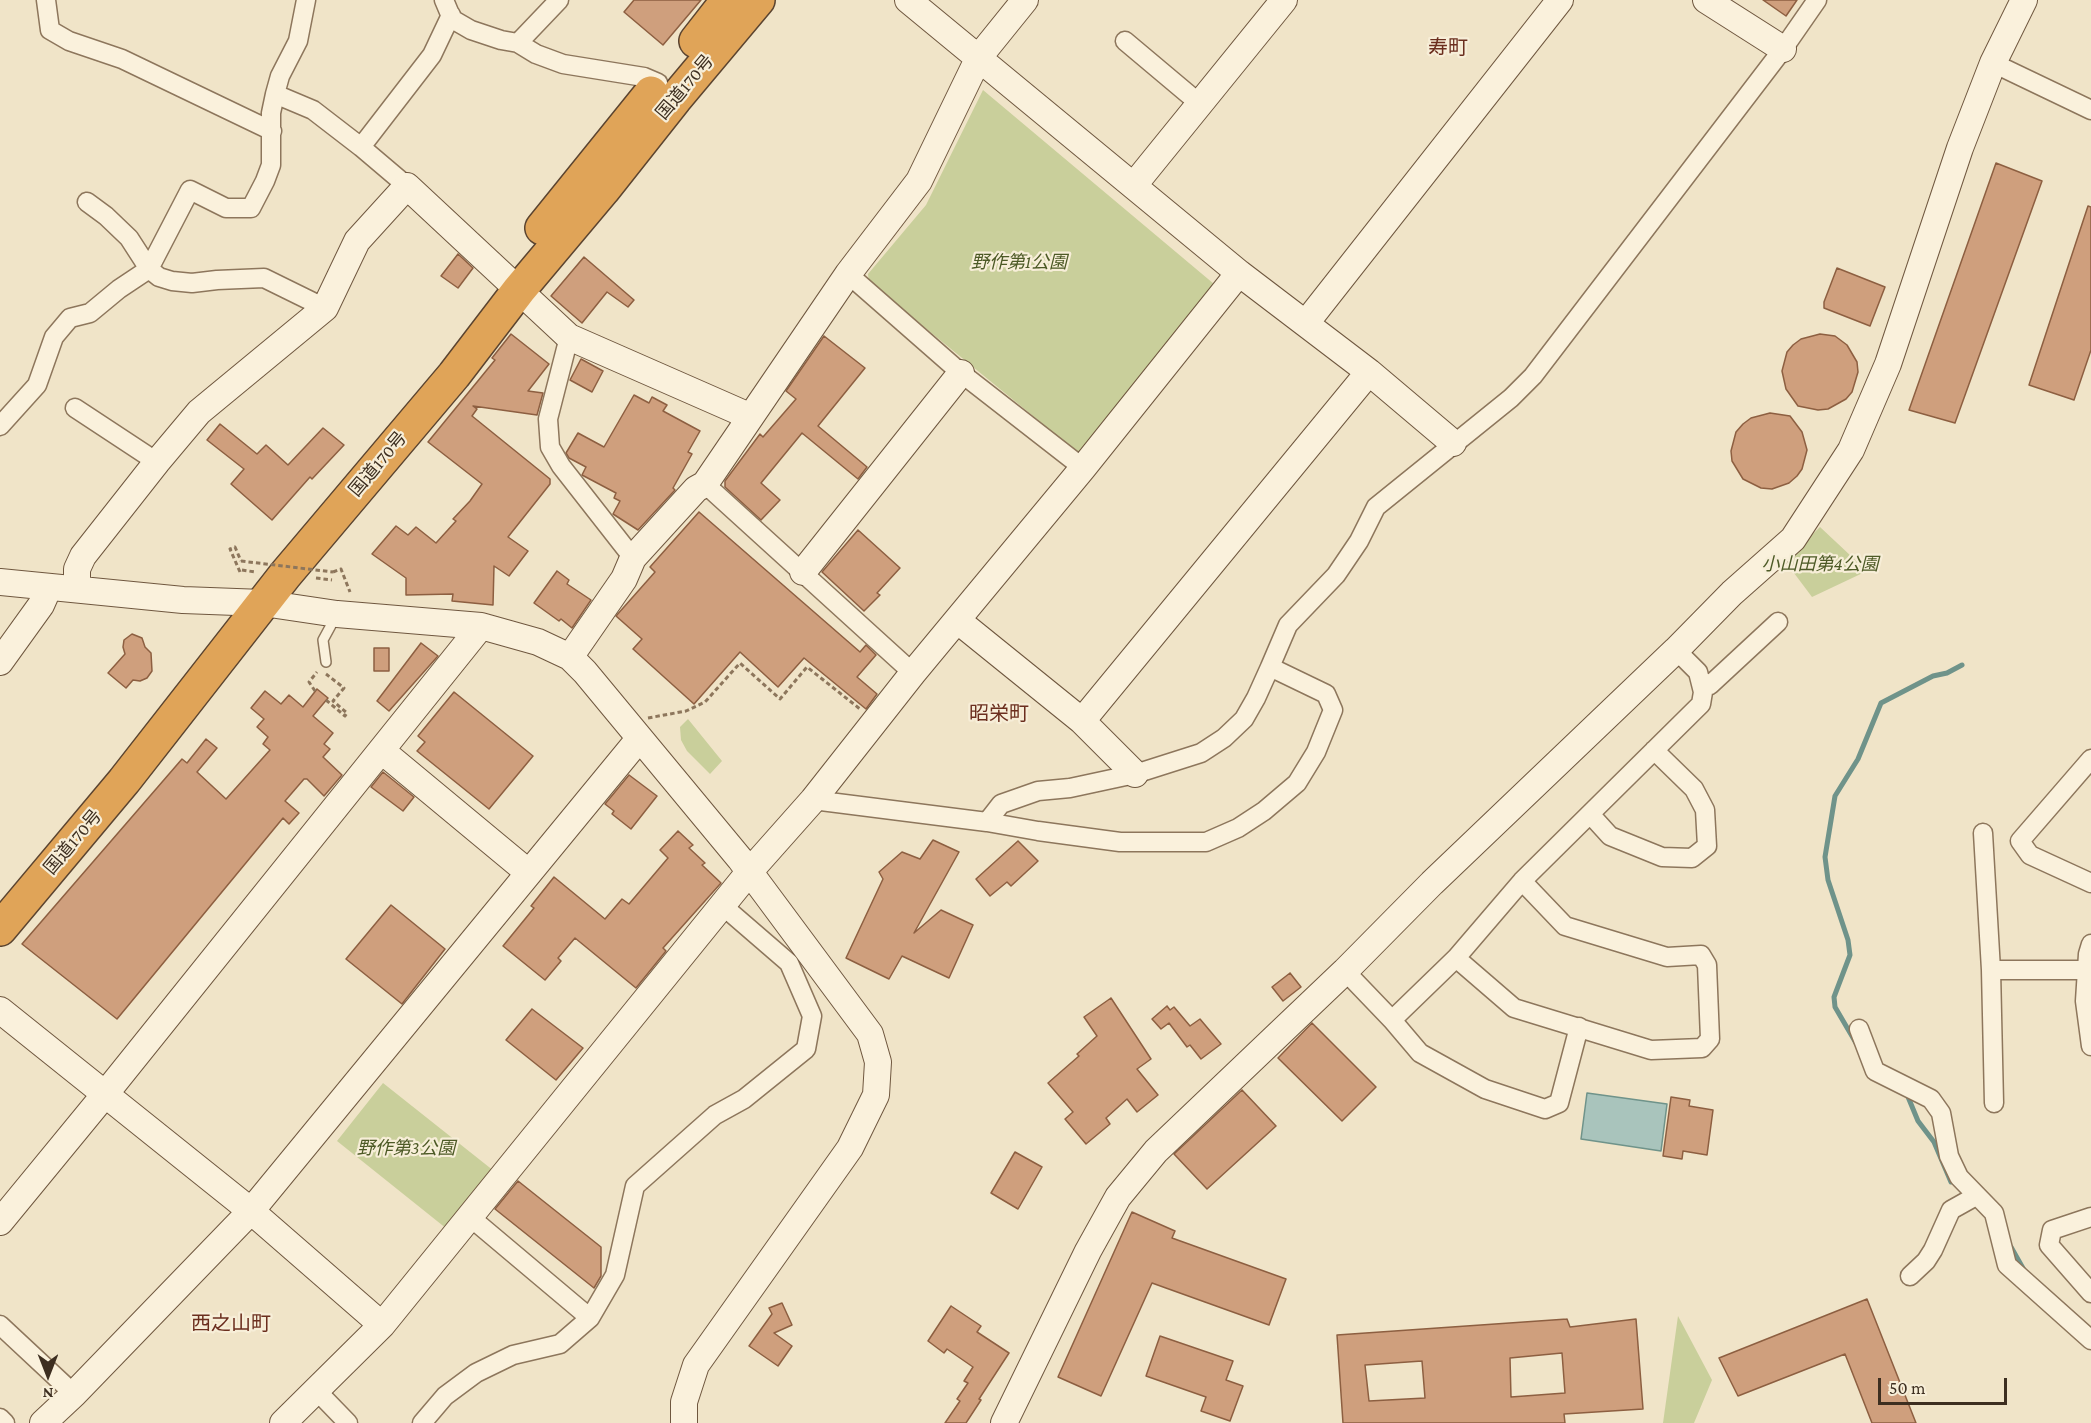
<!DOCTYPE html>
<meta charset="utf-8">
<style>
body{margin:0}
#map{position:relative;width:2091px;height:1423px;overflow:hidden;background:#f0e4c8;font-family:"Crimson Pro",serif}
canvas{display:block}
.north{position:absolute;left:18px;top:1345px;width:60px;height:60px;-webkit-text-stroke:4px #f7eed8;paint-order:stroke;rotate:180deg;font-size:16px;font-weight:700;line-height:24px;text-align:center;color:#3d2e20}
.north::after{content:'';display:block;margin:auto;width:21px;height:27px;background:#3d2e20;clip-path:polygon(50% 0,100% 100%,50% 72%,0 100%)}
.scale{position:absolute;left:1878px;top:1378px;width:129px;height:27px;box-sizing:border-box;border:3px solid #3d2e20;border-top:0;padding-left:8px;font-size:18px;line-height:21px;white-space:nowrap;color:#3d2e20;-webkit-text-stroke:4px #f7eed8;paint-order:stroke}
</style>
<div id="map">
<canvas width="2091" height="1423"></canvas>
<div class="north">N</div>
<div class="scale">50 m</div>
</div>
<script>
const c = document.querySelector('canvas').getContext('2d');
c.lineJoin = 'round';
function fillPath(path, color) { c.fillStyle = color; c.fill(path, 'evenodd'); }
const poly = rows => new Path2D(rows.map(r => 'M' + r).join(''));
function stroke(path, color, width, dash) { c.strokeStyle = color; c.lineWidth = width; c.lineCap = dash ? 'butt' : 'round'; c.setLineDash(dash || []); c.stroke(path); }
function label(font, color, halo, rows, align = 'center') {
  c.font = font + ' "Crimson Pro","Noto Sans JP",serif'; c.lineWidth = 4.5; c.setLineDash([]); c.textBaseline = 'middle'; c.strokeStyle = halo; c.fillStyle = color; for (const [text, x, y, turn = 0] of rows) {
    c.save(); c.translate(x, y); c.rotate((+turn || 0) * Math.PI / 180); c.textAlign = isNaN(turn) ? turn : align; if (halo) c.strokeText(text, 0, 0); c.fillText(text, 0, 0); c.restore();
  }
}
const green = poly([
 [983,90,1214,284,1082,456,869,282,868,274,926,205],
 [1820,527,1867,571,1812,597,1785,561],
 [688,719,722,761,710,774,687,751,681,740,680,727],
 [383,1083,499,1175,452,1233,337,1141],
 [1678,1316,1712,1380,1694,1423,1663,1423]
]);
const water = poly([
 [1587,1093,1667,1104,1661,1151,1581,1139,1587,1093]
]);
const stream = poly([
 [1856,1043,1835,1007,1834,997,1850,955,1848,940,1828,880,1825,857,1835,796,1858,759,1881,703,1933,676,1947,673,1962,665],
 [1906,1092,1918,1121,1934,1142,1951,1182],
 [2011,1247,2024,1270]
]);
const building = poly([
 [634,0,701,0,663,45,624,12,634,0],
 [1763,0,1797,0,1786,16,1763,0],
 [1996,163,2042,181,1955,423,1909,410,1996,163],
 [2088,206,2091,207,2091,350,2074,400,2029,385,2088,206],
 [458,254,473,268,458,288,441,276,458,254],
 [584,257,634,300,628,307,607,292,582,323,551,296,584,257],
 [1837,268,1885,287,1870,326,1824,308,1824,302,1837,268],
 [511,334,549,364,528,391,543,393,537,415,473,406,477,409,472,416,550,479,550,484,508,537,528,551,509,576,494,566,493,605,452,601,453,594,406,595,406,578,372,554,396,526,408,535,416,527,436,543,456,521,453,519,470,501,482,484,428,442,495,360,492,358,511,334],
 [1820,334,1835,336,1847,345,1857,362,1858,372,1852,392,1846,399,1828,409,1818,410,1798,406,1786,389,1782,371,1787,352,1793,345,1801,339,1820,334],
 [824,336,865,368,818,426,867,467,858,479,802,433,761,483,780,500,761,520,725,487,725,481,760,434,763,437,796,399,786,391,824,336],
 [581,359,603,371,592,392,570,380,581,359],
 [634,395,649,403,652,397,667,405,663,411,700,431,688,452,692,454,673,488,675,490,638,530,613,514,620,501,614,498,616,493,582,475,586,467,569,458,566,453,578,433,604,447,634,395],
 [1770,413,1790,416,1802,432,1807,450,1802,469,1797,476,1789,483,1772,489,1761,488,1743,479,1732,461,1731,451,1736,432,1743,424,1751,418,1770,413],
 [220,424,257,454,266,445,288,465,323,428,344,445,312,479,310,477,272,520,231,484,244,469,207,440,220,424],
 [699,512,860,652,866,645,876,655,857,677,877,694,866,709,804,658,778,687,740,652,694,704,633,649,642,639,616,616,655,572,650,567,699,512],
 [858,530,900,568,877,593,880,595,864,611,822,572,858,530],
 [557,571,569,580,567,584,591,600,572,628,561,619,559,621,534,603,557,571],
 [132,634,142,638,145,647,151,653,152,671,147,678,140,681,133,680,126,688,108,673,125,654,123,647,124,640,132,634],
 [421,643,438,656,389,711,377,701,421,643],
 [374,648,389,648,389,671,374,671,374,648],
 [317,689,328,698,313,716,333,733,324,744,330,749,323,757,342,775,324,796,307,779,304,779,285,801,299,813,289,824,283,818,117,1019,22,944,182,759,187,763,206,739,217,748,197,772,226,799,270,750,263,744,268,737,257,727,264,719,251,708,265,691,281,704,289,695,303,707,317,689],
 [454,692,533,756,489,809,417,751,425,742,418,736,454,692],
 [383,772,414,797,403,811,371,787,383,772],
 [629,775,657,796,631,829,612,814,614,811,605,804,629,775],
 [678,831,693,845,689,848,705,863,702,865,721,883,663,948,666,951,636,988,575,938,558,958,561,961,545,980,503,946,534,908,531,906,554,877,605,919,622,899,629,904,668,858,660,850,678,831],
 [933,840,959,852,914,933,941,910,973,925,949,978,902,956,889,979,846,958,883,879,879,872,902,852,920,859,933,840],
 [1018,841,1038,861,1011,886,1007,882,990,896,976,879,1018,841],
 [391,905,445,949,402,1004,346,959,391,905],
 [1290,973,1301,987,1283,1001,1272,987,1290,973],
 [1111,998,1151,1059,1137,1069,1158,1095,1137,1112,1127,1099,1106,1118,1110,1124,1086,1144,1065,1119,1073,1112,1048,1083,1079,1056,1077,1054,1097,1036,1084,1017,1111,998],
 [1167,1006,1170,1010,1174,1007,1190,1026,1200,1019,1221,1044,1201,1059,1190,1045,1187,1047,1169,1023,1161,1029,1152,1019,1167,1006],
 [532,1009,583,1048,556,1080,506,1040,532,1009],
 [1312,1023,1376,1087,1342,1121,1278,1058,1312,1023],
 [1242,1090,1276,1126,1207,1189,1174,1154,1242,1090],
 [1671,1097,1690,1100,1689,1106,1713,1110,1707,1155,1683,1151,1682,1159,1663,1156,1671,1097],
 [1015,1152,1042,1167,1018,1209,991,1193,1015,1152],
 [518,1181,601,1247,601,1276,594,1288,495,1209,518,1181],
 [1132,1212,1175,1231,1172,1238,1286,1279,1269,1325,1152,1283,1101,1396,1058,1377,1132,1212],
 [1867,1299,1916,1423,1872,1423,1845,1354,1738,1396,1719,1358,1867,1299],
 [782,1303,792,1325,774,1333,792,1346,778,1366,749,1346,772,1314,769,1308,782,1303],
 [951,1306,981,1326,977,1332,1009,1353,979,1399,981,1400,966,1423,945,1423,960,1401,957,1399,968,1383,964,1381,973,1367,947,1349,944,1353,928,1341,951,1306],
 [1567,1319,1570,1327,1636,1319,1643,1409,1564,1414,1565,1423,1343,1423,1337,1335,1567,1319],
 [1562,1353,1565,1393,1511,1397,1510,1358,1562,1353],
 [1422,1361,1425,1398,1369,1401,1365,1365,1422,1361],
 [1160,1336,1233,1361,1226,1380,1243,1386,1230,1421,1201,1411,1206,1397,1146,1376,1160,1336]
]);
const path = poly([
 [242,570,255,572],
 [240,572,230,549,235,547,241,561],
 [333,572,341,569,350,592],
 [316,578,332,580],
 [315,691,309,682,317,672],
 [326,700,345,716,347,713,333,701,344,688,326,674],
 [648,718,686,711,705,702,740,663,780,699,807,667,860,709]
]);
const lane = poly([
 [326,662,323,640,336,616]
]);
const street = poly([
 [46,0,50,30,69,41,122,59,272,131],
 [306,0,298,41,280,76,275,94,313,110,361,147,407,186],
 [444,0,452,19,471,30,501,40,518,43,559,0],
 [1125,41,1200,104],
 [518,43,536,54,563,64,644,77,658,83],
 [1993,63,2091,110],
 [361,147,432,55,451,15],
 [87,202,106,216,129,238,149,269,159,277,172,281,192,283,217,280,264,278,325,308],
 [848,274,961,373,1083,468],
 [569,337,548,419,550,447,561,466,633,558],
 [75,408,157,462],
 [0,426,37,385,54,337,70,318,90,313,119,289,149,269,190,190,226,208,251,208,265,181,271,165,271,113,275,94],
 [705,484,913,673],
 [1700,680,1710,685,1778,622],
 [2091,759,2020,841,2030,855,2091,883],
 [813,800,987,822,1038,831,1120,842,1206,842,1238,828,1264,811,1297,783,1316,752,1333,710,1326,694,1270,667,1288,625,1336,575,1359,541,1376,507,1511,398,1533,376,1783,49,1817,0],
 [1590,814,1610,836,1662,857,1692,858,1707,846,1705,810,1694,789,1654,750],
 [987,822,1001,804,1038,791,1070,788,1135,774,1201,753,1224,738,1244,719,1256,698,1270,667],
 [1983,833,1991,970,1994,1103],
 [2091,944,2088,954,2085,1001,2091,1046],
 [1456,958,1514,1008,1651,1050,1702,1048,1710,1039,1707,965,1701,955,1667,957,1565,926,1522,881],
 [1991,970,2087,970],
 [1345,971,1392,1020,1420,1053,1485,1089,1545,1109,1559,1103,1579,1027],
 [1392,1020,1456,958,1522,881,1701,704,1703,692,1698,672,1676,650],
 [1859,1029,1875,1071,1931,1099,1941,1113,1949,1156,1959,1177,1994,1213,2007,1265,2091,1340],
 [470,1217,590,1318],
 [2091,1217,2052,1230,2049,1245,2091,1293],
 [1910,1276,1926,1261,1933,1250,1951,1210,1976,1196],
 [0,1325,74,1394],
 [316,1390,348,1423],
 [0,1418,5,1423],
 [422,1423,445,1396,476,1373,513,1355,560,1344,590,1318,615,1275,635,1186,715,1115,744,1099,806,1049,812,1016,789,963,723,906]
]);
const secondary = poly([
 [908,0,1239,273,1369,372,1453,443],
 [1706,0,1783,49],
 [1134,185,1284,0],
 [1306,323,1560,0],
 [803,572,961,373],
 [0,582,183,600,263,603,337,614,481,626,538,642,570,657,585,672,740,859,870,1034,878,1062,876,1095,850,1148,696,1365,684,1402,684,1423],
 [77,589,77,569,83,556,157,462,199,412,325,308,357,241,407,186,569,337,749,416],
 [957,620,1082,721,1135,774],
 [570,657,624,579,633,558,696,489,705,484,848,274,919,181,979,57,1025,0],
 [0,662,41,605,49,587],
 [1082,721,1369,372],
 [382,751,529,873],
 [0,1010,251,1211,382,1325],
 [0,1222,106,1093,481,626],
 [43,1423,74,1394,251,1211,639,739],
 [283,1423,382,1325,750,871,813,800,913,673,1083,468,1239,273],
 [1004,1423,1088,1251,1118,1197,1156,1151,1345,971,1432,883,1676,650,1732,593,1793,539,1851,450,1888,364,1960,148,1993,63,2024,0]
]);
const highway = poly([
 [696,41,728,0],
 [542,228,651,93],
 [0,929,124,781,285,575,454,375,519,290,603,190,675,99,758,0]
]);
const pathBridge = poly([
 [241,561,333,572]
]);
const streetNames = [
 ["国道170号",685,87,-50],
 ["国道170号",378,464,-50],
 ["国道170号",73,842,-50]
];
const parkNames = [
 ["野作第1公園",1019,262],
 ["小山田第4公園",1820,564],
 ["野作第3公園",406,1148]
];
const neighbourhoodNames = [
 ["寿町",1448,48],
 ["昭栄町",999,714],
 ["西之山町",231,1324]
];
fillPath(green, '#c9cf9b');
fillPath(water, '#a9c4bc');
stroke(water, '#6f938a', 1.5);
stroke(stream, '#6f938a', 5);
fillPath(building, '#cf9f7d');
stroke(building, '#8d5f41', 1.5);
stroke(lane, '#8d765c', 12);
stroke(street, '#8d765c', 21);
stroke(secondary, '#6f573f', 28);
stroke(highway, '#5b4430', 36);
stroke(path, '#8d765c', 3, [4.5, 3]);
stroke(lane, '#faf1dc', 9);
stroke(street, '#faf1dc', 18);
stroke(secondary, '#faf1dc', 26);
stroke(highway, '#e0a458', 33);
stroke(pathBridge, '#8d765c', 3, [4.5, 3]);
label('18px', '#3d2e20', '#f7eed8', streetNames);
label('italic 18px', '#4d5a26', '#f7eed8', parkNames);
label('20px', '#6b2e1e', '#f7eed8', neighbourhoodNames);
</script>
